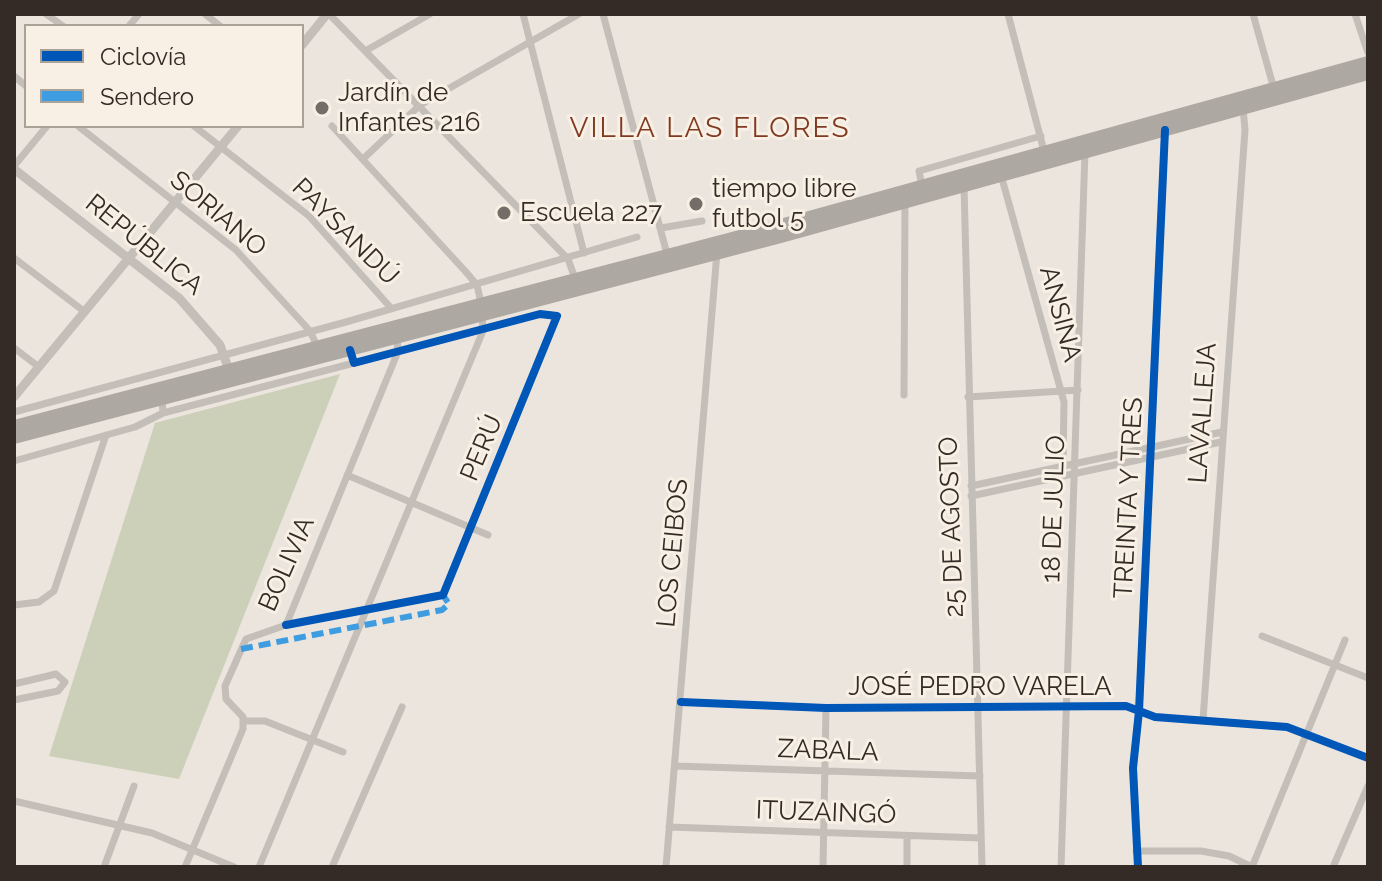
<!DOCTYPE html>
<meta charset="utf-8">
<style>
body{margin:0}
#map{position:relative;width:1382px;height:881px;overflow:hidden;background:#ebe5de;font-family:Raleway,sans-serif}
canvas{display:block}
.frame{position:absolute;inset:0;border:16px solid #342b26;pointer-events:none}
.legend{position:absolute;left:24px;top:24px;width:280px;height:104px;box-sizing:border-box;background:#f8f0e5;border:2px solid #aaa199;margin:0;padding:10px 14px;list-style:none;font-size:24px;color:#342b26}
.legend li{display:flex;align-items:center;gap:16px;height:40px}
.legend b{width:40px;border:2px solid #aaa199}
</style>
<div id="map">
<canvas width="1382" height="881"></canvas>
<div class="frame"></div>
<ul class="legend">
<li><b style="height:10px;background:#0057b8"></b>Ciclovía</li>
<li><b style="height:10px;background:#3e9ce0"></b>Sendero</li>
</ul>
</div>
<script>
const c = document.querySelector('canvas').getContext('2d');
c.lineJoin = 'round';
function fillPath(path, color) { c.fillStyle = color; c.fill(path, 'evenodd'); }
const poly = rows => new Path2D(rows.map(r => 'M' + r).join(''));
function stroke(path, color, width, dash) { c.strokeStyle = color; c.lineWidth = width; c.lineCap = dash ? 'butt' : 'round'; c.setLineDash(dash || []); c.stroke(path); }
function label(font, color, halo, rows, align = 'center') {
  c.font = font + ' Raleway,sans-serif'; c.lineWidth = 6; c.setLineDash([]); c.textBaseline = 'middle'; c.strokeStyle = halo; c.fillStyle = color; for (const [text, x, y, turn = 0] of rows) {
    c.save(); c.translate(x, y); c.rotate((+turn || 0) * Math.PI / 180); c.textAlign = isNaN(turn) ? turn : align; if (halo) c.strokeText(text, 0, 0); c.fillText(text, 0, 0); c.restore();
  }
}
const green = poly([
 [340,374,179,779,49,756,155,423]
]);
const minor = poly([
 [46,14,63,26],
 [205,14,220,26],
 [329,14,568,259,576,281],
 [523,14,584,253],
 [603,14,667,254],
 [1008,14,1044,151],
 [1253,14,1274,89],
 [1355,14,1368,53],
 [129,26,139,14],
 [367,50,430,14],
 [14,76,26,86],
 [78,126,236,250,310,331,317,346],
 [194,126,309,216,391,308],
 [332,126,466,272,477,285,481,303],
 [363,159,420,105,579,14],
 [14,166,47,126],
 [1001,175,1064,402,1063,464],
 [922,186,919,171,1041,136],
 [964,186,982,867],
 [661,228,702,221],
 [14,258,85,312],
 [14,348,39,367],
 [904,395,905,202],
 [968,397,1078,390],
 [14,412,346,322,637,237],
 [163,413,354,363],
 [14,461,135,427,163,413,162,399],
 [347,475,488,535],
 [971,486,1222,432],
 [971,496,1221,442],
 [14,605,39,602,54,591,106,435],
 [286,625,443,595,557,316,540,314,354,363,350,350],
 [1262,636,1368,678],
 [14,684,56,674,65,682,58,691,14,700],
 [681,702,826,708,1126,706,1155,717,1287,727,1368,758],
 [1203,720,1245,130,1243,108],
 [244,721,265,721,343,752],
 [675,766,980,776],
 [14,801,152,833,234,867],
 [669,827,981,838],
 [1136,851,1201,851,1229,856,1252,867],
 [104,867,134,786],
 [185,867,243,729,243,717,226,699,225,686,246,639,286,625,397,354,398,337],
 [259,867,483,331,482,315],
 [332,867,402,707],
 [666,867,717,252],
 [823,867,826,708],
 [907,867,907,836],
 [1061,867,1085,152],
 [1138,867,1133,768,1139,711,1165,130],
 [1252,867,1345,640],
 [1333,867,1368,786]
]);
const tertiary = poly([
 [302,45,327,14],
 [14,169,179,298,220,345,229,370],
 [14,397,238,126]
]);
const trunk = poly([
 [14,426,755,232,1368,62],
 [14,438,781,237,1368,74]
]);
const quiet = poly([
 [241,649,442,610,449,604,443,595]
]);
const cycleway = poly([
 [286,625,443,595,557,316,540,314,354,363,350,350],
 [681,702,826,708,1126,706,1155,717,1287,727,1368,758],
 [1138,867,1133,768,1139,711,1165,130]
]);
const markers = [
 [322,108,8,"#746c66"],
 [696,204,8,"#746c66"],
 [504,213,8,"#746c66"]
];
const poiNames = [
 ["Jardín de",338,93],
 ["Infantes 216",338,123],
 ["tiempo libre",712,189],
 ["futbol 5",712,219],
 ["Escuela 227",520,213]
];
const streetNames = [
 ["SORIANO",218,214,40],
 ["PAYSANDÚ",345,232,45],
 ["REPÚBLICA",144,245,39],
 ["ANSINA",1060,314,75],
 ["LAVALLEJA",1203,413,-86],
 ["PERÚ",482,448,-67],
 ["TREINTA Y TRES",1129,498,-87],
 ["18 DE JULIO",1054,509,-88],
 ["25 DE AGOSTO",952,527,-92],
 ["LOS CEIBOS",673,553,-85],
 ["BOLIVIA",287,564,-66],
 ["JOSÉ PEDRO VARELA",980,687],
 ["ZABALA",828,751,2],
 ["ITUZAINGÓ",826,813,2]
];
const neighbourhoodNames = [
 ["VILLA LAS FLORES",710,129]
];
fillPath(green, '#ccd0b9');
stroke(minor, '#c4beb8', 7);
stroke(tertiary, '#c4beb8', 9);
stroke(trunk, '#aea8a2', 12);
stroke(quiet, '#3e9ce0', 6, [12, 6]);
stroke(cycleway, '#0057b8', 8);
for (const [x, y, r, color] of markers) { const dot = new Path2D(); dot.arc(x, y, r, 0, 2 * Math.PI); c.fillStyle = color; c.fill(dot); stroke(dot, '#f8f0e5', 3); }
label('26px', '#342b26', '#f8f0e5', poiNames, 'left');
label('26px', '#342b26', '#f8f0e5', streetNames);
c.letterSpacing = '2px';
label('28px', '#803a22', '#f8f0e5', neighbourhoodNames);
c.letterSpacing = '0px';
</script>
